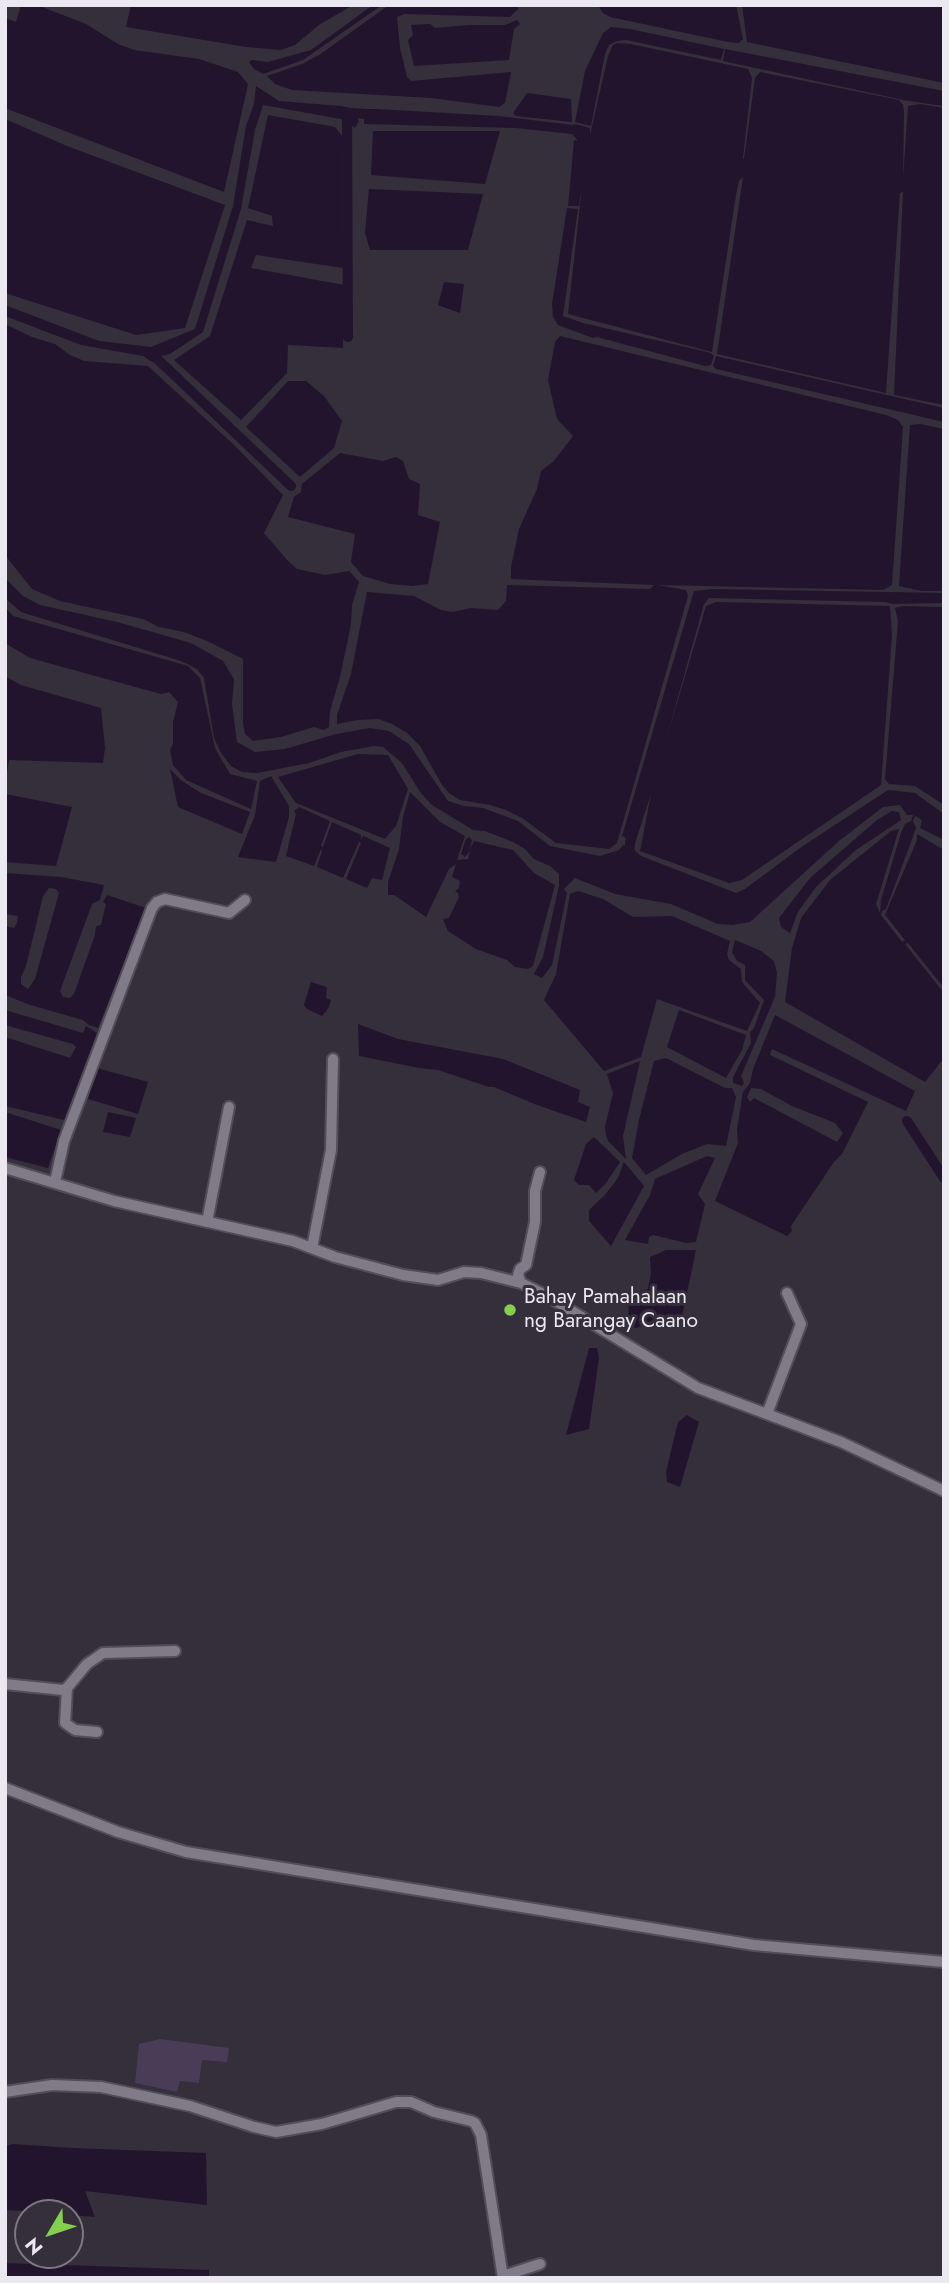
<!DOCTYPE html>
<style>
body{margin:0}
#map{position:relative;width:949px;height:2283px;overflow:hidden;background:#352e3b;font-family:Jost,sans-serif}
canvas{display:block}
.frame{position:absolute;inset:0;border:7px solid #ece8f1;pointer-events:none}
.north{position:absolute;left:14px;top:2199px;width:70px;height:70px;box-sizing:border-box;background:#352e3b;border:2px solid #7e7884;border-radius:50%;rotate:231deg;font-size:19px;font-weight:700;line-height:28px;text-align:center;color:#ece8f1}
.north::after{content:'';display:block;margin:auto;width:24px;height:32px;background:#83d04e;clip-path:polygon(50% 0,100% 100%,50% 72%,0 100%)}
</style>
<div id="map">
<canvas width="949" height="2283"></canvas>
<div class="frame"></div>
<div class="north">N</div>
</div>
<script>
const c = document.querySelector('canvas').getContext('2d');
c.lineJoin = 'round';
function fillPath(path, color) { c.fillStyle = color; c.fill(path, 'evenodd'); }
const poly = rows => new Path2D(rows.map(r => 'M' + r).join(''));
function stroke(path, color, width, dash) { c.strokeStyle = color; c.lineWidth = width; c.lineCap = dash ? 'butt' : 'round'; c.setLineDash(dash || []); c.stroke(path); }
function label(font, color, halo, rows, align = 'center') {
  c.font = font + ' Jost,sans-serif'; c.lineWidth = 6; c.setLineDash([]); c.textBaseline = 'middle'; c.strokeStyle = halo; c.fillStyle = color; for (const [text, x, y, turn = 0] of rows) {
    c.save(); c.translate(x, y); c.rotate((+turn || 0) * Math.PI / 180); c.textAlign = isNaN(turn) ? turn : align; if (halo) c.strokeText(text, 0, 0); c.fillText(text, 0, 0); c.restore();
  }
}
const green = poly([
 [160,2039,229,2048,227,2062,202,2060,199,2083,180,2081,177,2092,135,2083,139,2044]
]);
const water = poly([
 [21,5,37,5,86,24,118,44,134,50,199,59,238,72,248,84,224,192,5,108,5,18,16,22],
 [131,5,353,5,319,25,295,45,281,50,246,47,126,27],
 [373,5,382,5,303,60,263,74,254,69,249,62,252,60,268,62,311,50],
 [389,5,518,5,518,9,510,17,404,14,397,17,400,48,407,77,411,81,511,72,505,103,499,107,431,98,292,90,275,84,267,76,302,64,319,55],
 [598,5,736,5,743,39,739,43,728,42,610,17,603,13],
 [742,5,944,5,944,83,747,42],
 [517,20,520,24,514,29,509,60,414,66,408,40,413,35,411,25,430,24,435,28,469,25,505,25],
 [611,27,630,29,724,49,721,60,626,40,617,41,609,45,605,54,591,126,575,122,585,71,603,33],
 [617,43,631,44,748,69,752,78,743,158,744,159,755,78,760,72,899,100,903,105,904,112,903,179,908,106,920,104,944,108,944,405,894,395,903,192,900,193,886,393,717,354,743,177,739,181,736,195,712,352,568,314,582,187,579,206,568,206,574,140,578,141,572,134,516,128,364,124,365,109,376,109,499,116,573,125,575,124,590,128,590,135,608,56,613,45],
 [725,49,944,91,944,106,908,101,723,61],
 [256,86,279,101,341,106,352,109,359,121,355,128,346,120,263,105,255,130,241,209,203,332,170,354,161,356,152,362,143,356,81,345,5,316,5,305,99,341,151,347,195,329,233,206,246,126,254,104],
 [527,93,571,99,572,122,516,116,513,113],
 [268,115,335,127,342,136,343,268,256,255,251,268,344,285,343,348,288,345,287,373,241,420,174,360,210,336,247,220,273,226,272,216,248,208],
 [5,119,67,146,225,205,185,328,136,335,5,293],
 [373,131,500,131,485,184,371,175],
 [369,189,483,194,468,250,370,250,365,233],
 [567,208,578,209,563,316,583,323,711,353,714,356,711,365,705,366,597,337,593,338,558,325,553,317,552,304],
 [444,282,464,284,460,313,438,305],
 [5,324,32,337,55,344,70,355,84,361,148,366,234,445,283,495,264,533,287,560,297,569,325,575,349,571,359,582,352,605,351,624,340,677,330,711,329,727,324,730,314,727,281,737,253,741,245,734,243,723,243,659,207,641,184,632,159,627,143,619,60,601,32,589,5,555],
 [560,336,886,415,898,420,903,427,892,585,883,590,658,585,686,590,688,596,617,843,609,849,556,843,522,818,506,810,490,805,460,800,449,793,442,785,420,746,407,733,392,724,378,719,357,720,337,724,337,715,351,674,367,592,414,596,441,610,452,612,471,608,498,610,506,601,507,585,650,589,654,585,511,579,511,567,519,529,537,489,541,471,554,461,573,436,557,419,548,380,555,342],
 [716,356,944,408,944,422,716,369,713,366],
 [288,381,306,381,324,396,342,421,334,448,300,477,246,427],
 [920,424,944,429,944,591,921,591,899,586,910,425],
 [340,453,383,461,396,457,403,461,409,479,420,484,418,515,440,522,428,584,412,586,390,584,363,576,351,562,355,534,288,517,294,497,301,492,302,484],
 [5,578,23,596,40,605,117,622,191,643,223,661,234,679,232,704,237,742,255,752,285,749,336,734,370,728,389,731,409,744,448,801,464,806,483,808,518,821,550,846,600,856,619,850,623,845,633,849,641,856,736,893,745,889,800,848,888,790,915,793,944,814,944,840,920,828,922,820,915,816,913,821,916,828,911,842,886,909,882,911,881,915,902,942,905,940,885,915,917,840,917,834,944,850,944,988,908,943,905,944,944,993,944,1058,925,1082,785,1002,792,948,801,918,830,880,891,831,899,829,876,904,880,913,881,900,901,833,905,824,911,821,913,815,907,815,900,805,883,807,839,841,750,922,732,925,718,924,671,904,615,894,575,878,564,889,567,893,552,965,542,978,534,974,543,957,559,886,559,874,550,866,534,859,525,849,513,842,485,831,473,830,432,805,420,792,402,763,383,747,374,746,341,752,309,763,257,773,242,772,231,766,221,753,214,738,204,678,197,669,181,661,21,612,5,598],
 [712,589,944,593,944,603,894,604,884,602,709,598,704,604,666,740,706,606,716,602,890,606,892,635,881,785,742,880,729,883,640,851,651,794,635,843,622,836,694,591],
 [903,606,944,607,944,805,915,786,889,784,885,779,898,621,895,608],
 [5,607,13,616,188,666,200,678,215,748,230,774,257,781,251,809,186,780,173,765,170,750,173,744,173,722,178,702,169,692,161,694,30,658,5,643],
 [5,676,21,685,101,708,105,748,103,763,9,760,5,785],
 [358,754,388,755,408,789,396,826,385,839,296,803,278,777],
 [170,769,182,781,201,793,250,812,242,834,178,807],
 [271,776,289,806,289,817,276,862,238,857,255,815,260,781],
 [410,792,440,822,465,836,457,860,468,859,470,851,465,857,461,854,466,839,469,837,472,840,470,850,474,841,513,850,534,873,555,885,533,966,528,969,515,967,507,960,476,949,448,931,443,919,449,918,459,897,458,893,455,891,459,888,460,881,452,877,456,864,449,869,426,917,394,895,388,895,388,882,399,849,403,817],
 [5,794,72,807,56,866,5,862],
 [299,807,330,821,321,846,323,847,332,822,361,835,361,840,363,836,390,848,382,880,372,878,367,888,346,879,361,843,359,842,343,878,317,867,322,851,321,849,314,866,286,856,296,814,294,811],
 [892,811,899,812,901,820,856,850,816,887,798,912,790,933,781,927,779,918,810,878,877,820],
 [5,873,61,877,104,885,100,900,92,904,60,991,63,997,70,998,74,994,95,935,96,926,101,925,106,904,103,902,107,895,146,908,98,1028,89,1025,83,1020,30,1005,5,995,5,926,14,928,17,923,18,916,5,914],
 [49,888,56,889,59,893,35,979,28,989,21,984,21,977,26,966,43,896],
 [578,891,603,899,633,917,672,916,730,941,727,954,729,960,741,969,742,982,760,1003,747,1031,657,999,641,1057,604,1071,544,1000,556,974,570,894],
 [735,940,761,951,774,961,777,973,775,997,741,1076,744,1083,742,1086,733,1083,733,1077,751,1043,750,1032,754,1028,764,1000,745,980,745,965,737,961,732,952],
 [311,982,327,987,326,998,331,1000,328,1009,322,1016,307,1009,304,1005],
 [5,1010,83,1033,86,1026,97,1033,64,1120,5,1106,5,1037,70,1058,76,1047,73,1044,5,1025],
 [679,1010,746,1035,742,1050,726,1078,667,1047],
 [775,1015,915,1091,906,1111,772,1049,770,1055,868,1102,842,1154,834,1162,791,1226,792,1231,787,1236,715,1201,738,1143,737,1129,743,1092,750,1083,753,1069],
 [751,1088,761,1089,792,1106,835,1123,843,1133,837,1142,754,1098,750,1102,747,1097],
 [358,1024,398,1039,503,1059,580,1090,578,1102,590,1107,586,1122,537,1105,494,1087,489,1087,438,1070,419,1068,359,1056],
 [666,1058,725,1088,732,1088,736,1097,726,1146,707,1144,682,1154,646,1175,632,1158,639,1120,654,1061],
 [640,1061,623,1136,626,1159,608,1141,606,1135,605,1127,613,1093,607,1074],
 [97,1068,148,1082,138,1114,88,1099],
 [5,1112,61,1130,48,1168,5,1157],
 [108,1112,136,1118,130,1137,103,1132],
 [594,1137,620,1162,606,1183,596,1193,589,1185,579,1185,574,1180,586,1144],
 [707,1156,715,1158,698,1194,705,1204,696,1242,686,1243,653,1235,649,1237,648,1244,625,1240,650,1195,655,1179],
 [624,1162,644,1186,611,1246,589,1221,589,1210,604,1196,618,1178],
 [666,1250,696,1250,681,1321,653,1320,637,1328,628,1327,629,1297,633,1293,648,1289,651,1273,650,1257],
 [589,1348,597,1348,599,1358,589,1429,566,1435],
 [687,1415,699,1422,680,1487,667,1482,666,1472,678,1422],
 [13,2144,73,2148,206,2153,207,2205,85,2191,95,2217,70,2215,70,2213,5,2210,5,2146],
 [5,2263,209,2270,209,2278,5,2278]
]);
const canal = poly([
 [340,112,377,115],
 [347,113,348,337],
 [150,352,291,486],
 [628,862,632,826],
 [907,1121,944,1178]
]);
const street = poly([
 [5,1168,114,1201,293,1241,335,1257,403,1275,438,1280,464,1272,481,1273,521,1283,549,1297,698,1388,841,1442,944,1491],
 [55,1182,64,1141,152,908,157,902,165,899,229,913,245,900],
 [207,1222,229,1107],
 [312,1248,331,1150,333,1059],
 [521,1283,518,1275,520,1269,526,1265,535,1222,535,1191,540,1172],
 [767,1414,801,1324,787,1293],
 [5,1684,63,1690,67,1688,87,1664,103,1653,175,1651],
 [67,1688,65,1723,75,1730,97,1732],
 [5,1788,118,1832,186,1852,754,1945,944,1962],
 [5,2092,52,2085,101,2087,190,2106,254,2127,276,2132,322,2124,396,2102,411,2102,434,2112,471,2121,475,2123,481,2135,503,2278],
 [503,2276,540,2264]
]);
const markers = [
 [510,1310,7,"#83d04e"]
];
const poiNames = [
 ["Bahay Pamahalaan",524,1298],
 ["ng Barangay Caano",524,1322]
];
fillPath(green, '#493c56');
fillPath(water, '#22142d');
stroke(canal, '#22142d', 10);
stroke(street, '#524d58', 14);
stroke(street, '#817a89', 10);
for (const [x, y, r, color] of markers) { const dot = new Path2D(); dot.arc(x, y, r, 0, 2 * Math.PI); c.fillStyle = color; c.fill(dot); stroke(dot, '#352e3b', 2.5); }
label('21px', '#ece8f1', '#352e3b', poiNames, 'left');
</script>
